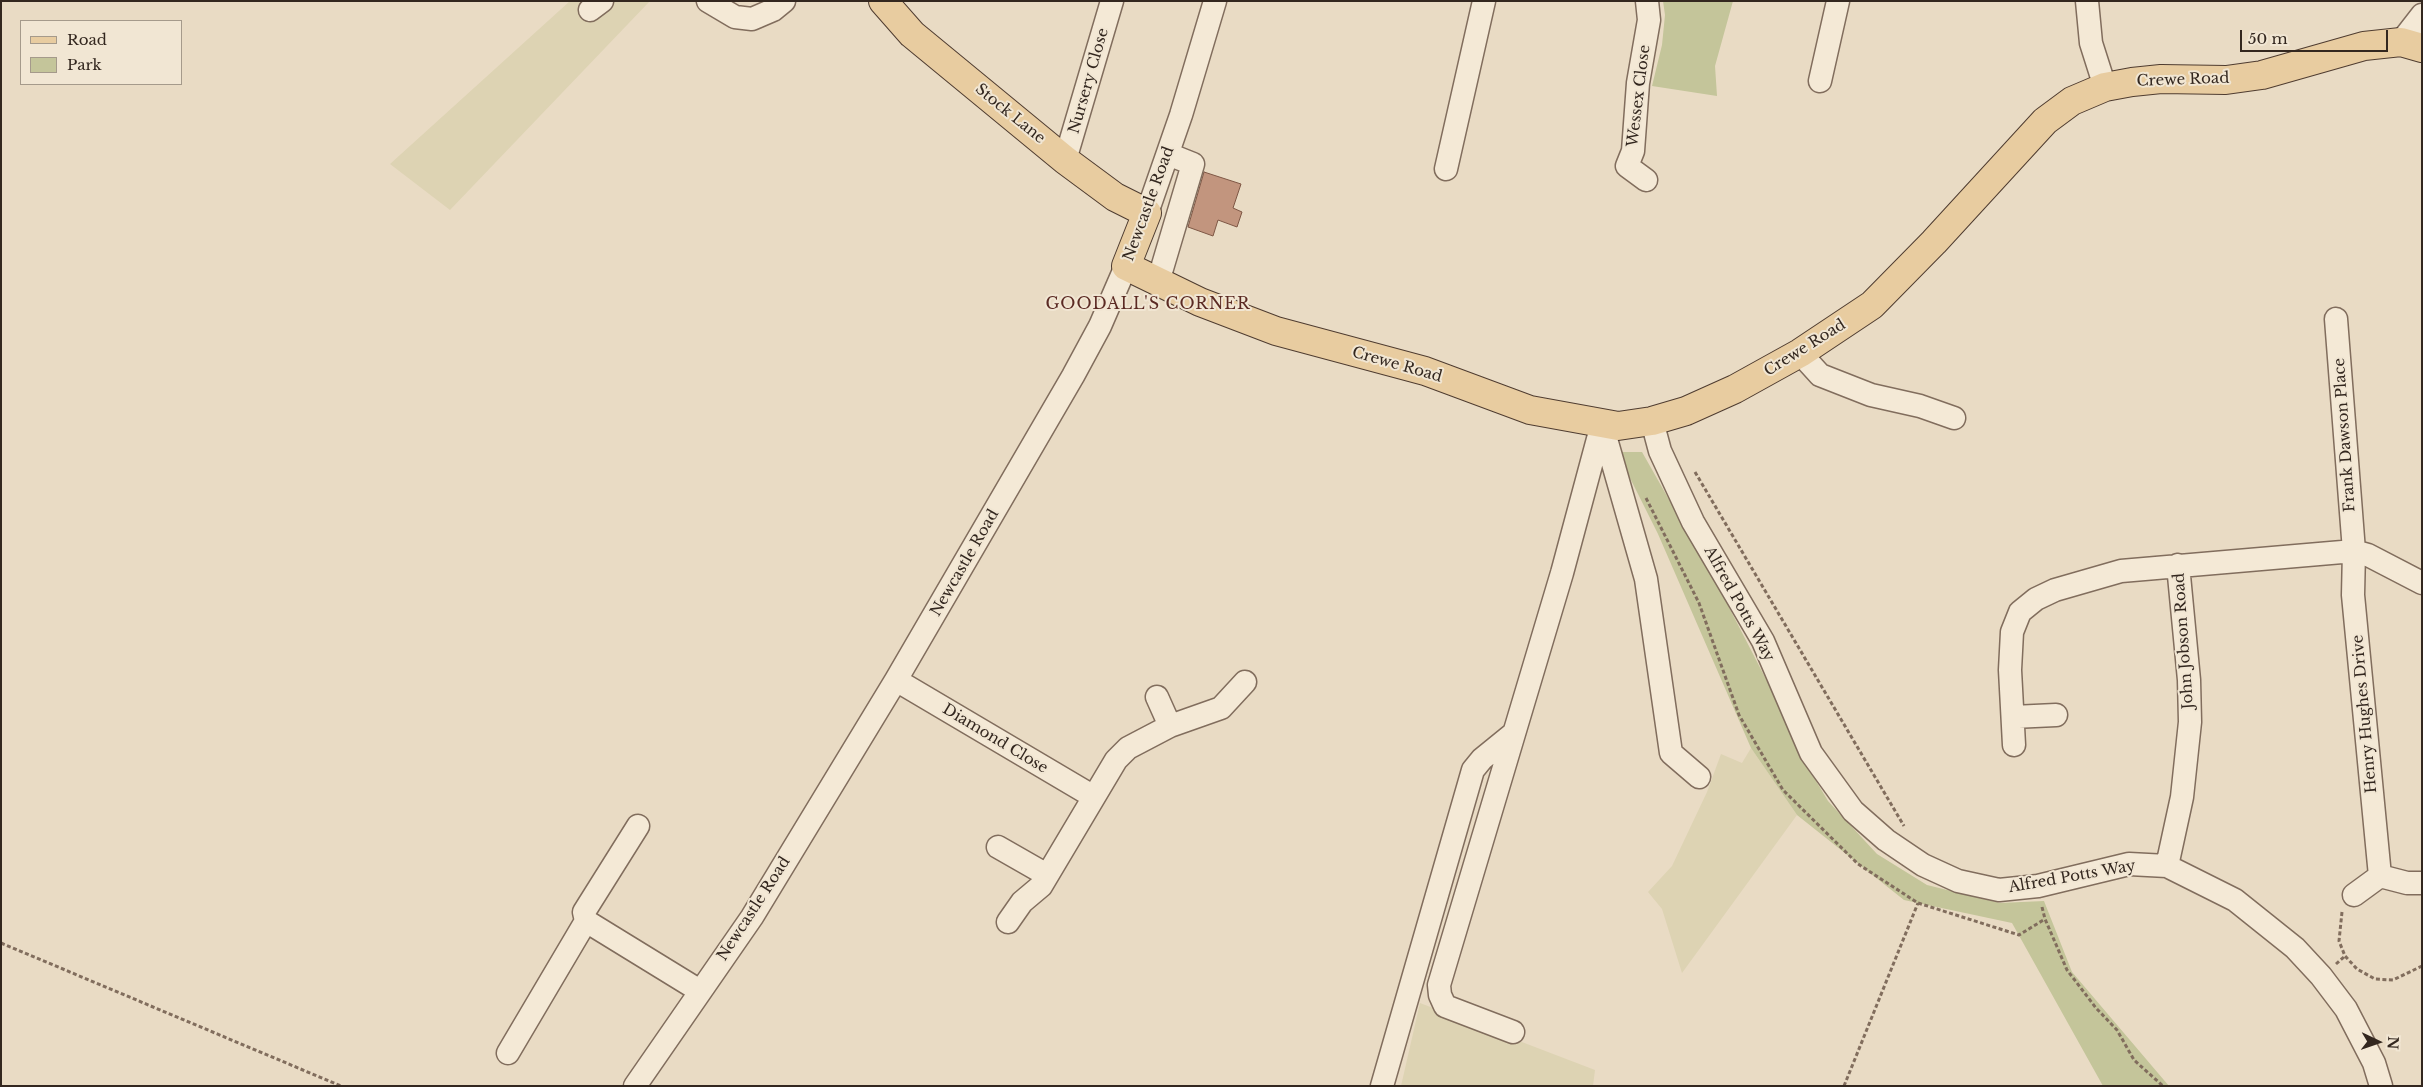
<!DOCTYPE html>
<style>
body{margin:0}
#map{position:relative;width:2423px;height:1087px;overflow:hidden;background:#e9dbc4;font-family:"Libre Baskerville",serif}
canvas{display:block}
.frame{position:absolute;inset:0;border:2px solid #33271f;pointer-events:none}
.legend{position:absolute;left:20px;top:20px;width:162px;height:65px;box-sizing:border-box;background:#f1e6d3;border:1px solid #a59a8b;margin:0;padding:6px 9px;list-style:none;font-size:15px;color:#33271f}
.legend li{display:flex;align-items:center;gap:10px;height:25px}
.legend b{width:25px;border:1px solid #a59a8b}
.north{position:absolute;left:2353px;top:1017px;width:50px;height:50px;-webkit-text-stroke:4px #f1e6d3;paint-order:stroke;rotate:93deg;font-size:14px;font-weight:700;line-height:20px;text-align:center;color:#33271f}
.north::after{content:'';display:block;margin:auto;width:18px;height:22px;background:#33271f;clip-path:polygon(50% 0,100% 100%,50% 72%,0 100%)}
.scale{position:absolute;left:2240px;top:30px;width:148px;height:22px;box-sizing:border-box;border:2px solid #33271f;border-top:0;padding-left:6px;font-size:15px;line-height:18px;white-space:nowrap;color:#33271f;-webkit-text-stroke:4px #f1e6d3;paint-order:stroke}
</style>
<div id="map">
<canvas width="2423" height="1087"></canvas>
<div class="frame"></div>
<ul class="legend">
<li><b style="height:6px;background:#e8cca0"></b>Road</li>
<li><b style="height:14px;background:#c4c59a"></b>Park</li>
</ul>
<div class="north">N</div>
<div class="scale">50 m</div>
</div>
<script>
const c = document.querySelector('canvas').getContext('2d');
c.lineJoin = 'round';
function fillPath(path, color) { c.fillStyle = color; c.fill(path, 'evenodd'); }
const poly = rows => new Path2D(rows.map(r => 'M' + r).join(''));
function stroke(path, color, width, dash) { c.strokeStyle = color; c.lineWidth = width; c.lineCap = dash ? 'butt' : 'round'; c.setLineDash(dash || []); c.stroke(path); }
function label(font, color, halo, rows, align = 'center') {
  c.font = font + ' "Libre Baskerville",serif'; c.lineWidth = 4; c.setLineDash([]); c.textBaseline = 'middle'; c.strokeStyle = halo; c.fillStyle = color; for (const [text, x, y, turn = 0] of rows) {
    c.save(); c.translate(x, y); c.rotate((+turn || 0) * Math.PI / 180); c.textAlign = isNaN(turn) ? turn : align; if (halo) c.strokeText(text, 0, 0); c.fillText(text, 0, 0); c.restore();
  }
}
const farmland = poly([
 [570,1,650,1,450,210,390,164],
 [1751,748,1797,815,1682,973,1662,909,1648,892,1672,866,1707,792,1721,754,1742,763],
 [1420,1003,1595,1070,1593,1086,1401,1086]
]);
const green = poly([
 [1663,1,1733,1,1715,66,1717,96,1652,86,1662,45,1665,15],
 [1617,452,1642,452,1717,584,1770,687,1800,754,1828,801,1877,854,1927,885,2000,903,2044,901,2072,972,2169,1086,2103,1086,2012,923,1904,900,1797,815,1751,748,1658,534]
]);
const building = poly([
 [1204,172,1241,184,1233,208,1242,212,1237,227,1218,220,1213,236,1188,227,1204,172]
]);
const path = poly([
 [1695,472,1904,826],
 [1646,498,1699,603,1739,715,1783,790,1858,864,1918,903,2019,935,2045,919],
 [2042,907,2045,919,2067,970,2096,1008,2117,1030,2134,1060,2163,1086],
 [2342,912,2339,941,2345,956,2357,969,2375,979,2393,980,2422,966],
 [1,943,341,1086],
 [2336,964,2345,956],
 [1844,1086,1918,903]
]);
const minor = poly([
 [708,1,735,17,752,19,773,10,784,1],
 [2087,1,2091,43,2105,87],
 [590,10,602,1],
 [2401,42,2422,15],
 [1820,81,1838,1],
 [1065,160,1112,1],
 [1446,169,1484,1],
 [1646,180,1627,166,1633,151,1638,83,1649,20,1647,1],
 [1147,213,1181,115,1215,1],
 [1158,282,1193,164,1168,154],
 [2336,319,2354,551,2353,595,2380,876],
 [1800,353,1820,375,1871,395,1920,406,1954,418],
 [1652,421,1660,451,1693,522,1763,641,1811,753,1853,811,1886,840,1923,865,1958,881,1999,890,2038,886,2129,864,2167,866,2235,900,2295,948,2321,976,2346,1009,2374,1063,2381,1086],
 [1602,425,1646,579,1671,753,1699,777],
 [896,680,1094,797],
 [1157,697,1170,726],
 [2013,717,2056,715],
 [2014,745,2010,670,2012,632,2020,612,2036,599,2055,590,2121,571,2354,551,2368,555,2422,583],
 [638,826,584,912,586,921,700,991],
 [998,847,1047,875],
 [2167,866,2182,797,2190,722,2189,680,2178,565],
 [2354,895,2380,876,2407,883,2422,883],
 [1008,922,1022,902,1041,886,1116,760,1128,748,1170,726,1221,708,1245,682],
 [1513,1032,1445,1006,1440,995,1439,985,1562,573,1602,424],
 [508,1053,586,921],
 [635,1086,752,917,896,680,1073,376,1100,326,1126,266],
 [1382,1086,1473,770,1482,759,1514,733]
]);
const major = poly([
 [883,1,912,34,1065,160,1115,197,1147,213,1126,266,1200,302,1276,331,1425,371,1530,410,1618,426,1652,421,1686,411,1735,389,1800,353,1872,305,1934,242,2045,121,2072,101,2105,87,2132,82,2161,79,2226,80,2262,75,2364,46,2401,42,2422,48]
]);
const streetNames = [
 ["Crewe Road",2183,80,-2],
 ["Nursery Close",1089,81,-74],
 ["Wessex Close",1639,96,-83],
 ["Stock Lane",1010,114,39],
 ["Newcastle Road",1149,204,-70],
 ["Crewe Road",1805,348,-32],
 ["Crewe Road",1397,365,16],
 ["Frank Dawson Place",2345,435,-94],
 ["Newcastle Road",965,563,-60],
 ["Alfred Potts Way",1739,604,61],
 ["John Jobson Road",2184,641,-94],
 ["Henry Hughes Drive",2365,714,-95],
 ["Diamond Close",995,739,31],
 ["Alfred Potts Way",2072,877,-10],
 ["Newcastle Road",754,909,-57]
];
const neighbourhoodNames = [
 ["GOODALL'S CORNER",1148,304]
];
fillPath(farmland, '#ddd3b3');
fillPath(green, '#c4c59a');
fillPath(building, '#c2957e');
stroke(building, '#7e5745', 1);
stroke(minor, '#816d5d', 25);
stroke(major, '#4f3c30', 30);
stroke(path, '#816d5d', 3, [4, 2.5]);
stroke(minor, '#f4e9d6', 22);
stroke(major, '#e8cca0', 28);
label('15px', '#33271f', '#f1e6d3', streetNames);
c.letterSpacing = '1px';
label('16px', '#5b2a23', '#f1e6d3', neighbourhoodNames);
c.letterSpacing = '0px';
</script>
